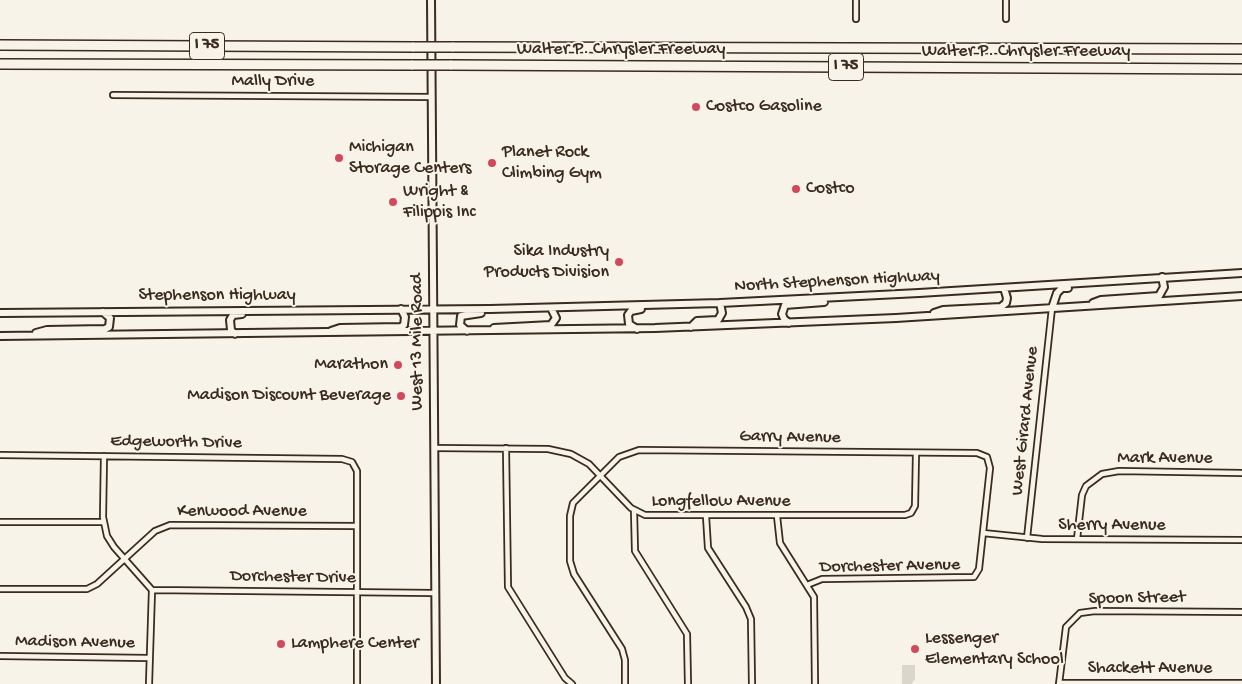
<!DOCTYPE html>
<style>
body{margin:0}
canvas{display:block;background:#f7f3e8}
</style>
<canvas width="1242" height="684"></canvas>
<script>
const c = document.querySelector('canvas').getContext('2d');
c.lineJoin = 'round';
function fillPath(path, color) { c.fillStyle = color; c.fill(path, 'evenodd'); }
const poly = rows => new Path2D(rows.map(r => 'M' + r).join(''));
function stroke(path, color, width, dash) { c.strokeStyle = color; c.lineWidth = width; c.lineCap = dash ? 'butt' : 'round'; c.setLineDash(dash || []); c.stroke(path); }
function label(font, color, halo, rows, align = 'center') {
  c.font = font + ' "Gochi Hand",sans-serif'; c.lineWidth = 4; c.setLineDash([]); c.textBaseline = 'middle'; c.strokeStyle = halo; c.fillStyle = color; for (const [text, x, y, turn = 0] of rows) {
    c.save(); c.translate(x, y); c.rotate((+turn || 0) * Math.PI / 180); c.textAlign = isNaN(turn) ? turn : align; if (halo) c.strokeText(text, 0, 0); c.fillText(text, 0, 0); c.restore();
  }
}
const green = poly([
 [902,665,915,665,915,680,913,681,912,684,902,684]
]);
const street = poly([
 [856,0,856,19],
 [1006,19,1006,0],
 [113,95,432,97],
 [434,448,548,449,571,454,589,464,631,508,645,515,905,515,911,513,915,506,916,453],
 [506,448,508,587,565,678,572,684],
 [0,455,342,459,352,462,357,471,357,684],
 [104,456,103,517,107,536,114,547,152,590,149,684],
 [634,510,635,551,687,634,688,684],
 [706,516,708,548,746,607,751,619,752,684],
 [777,516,780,543,814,597,815,684],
 [0,522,104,522],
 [983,533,1042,539,1242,540],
 [1027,538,1052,308],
 [1077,539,1082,495,1086,486,1102,474,1119,471,1242,473],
 [0,589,87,589,97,584,155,531,170,525,357,526],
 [152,590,434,593],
 [0,656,149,658],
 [1059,683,1242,683],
 [625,684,625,660,622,649,574,574,570,561,570,516,573,503,619,457,639,450,977,453,987,457,990,468,979,569,974,577,822,579,807,585],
 [1059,684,1066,627,1080,613,1095,611,1242,612]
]);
const secondary = poly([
 [431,0,436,684],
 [1093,303,1101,300,1159,296,1164,287,1162,277],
 [1052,308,1057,293,1062,288,1068,288],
 [0,313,490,309,720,303,919,293,1242,273],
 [934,313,943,310,1001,307,1006,303,1007,298,1004,288],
 [789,323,784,319,782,314,785,305,824,302],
 [691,327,697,321,718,320,722,313,720,303],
 [494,328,551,325,556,318,551,308],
 [637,329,629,324,628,315,631,311,641,309],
 [331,331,340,328,401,327,404,325,405,317,401,309],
 [467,331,460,325,461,316,481,313],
 [36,333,47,330,105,329,109,327,110,318,103,312],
 [235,334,231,330,230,320,233,315,242,314],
 [0,336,655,328,896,318,1242,296]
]);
const highway = poly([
 [0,45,414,47],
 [452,47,1242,49],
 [0,64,413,65],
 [450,65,1242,69]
]);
const highwayBridge = poly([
 [414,47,452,47],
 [413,65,450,65]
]);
const markers = [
 [696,107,5,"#d1495b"],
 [339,158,5,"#d1495b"],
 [492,163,5,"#d1495b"],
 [796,189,5,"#d1495b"],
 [393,202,5,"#d1495b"],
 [619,262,5,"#d1495b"],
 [398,365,5,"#d1495b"],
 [401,396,5,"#d1495b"],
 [281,644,5,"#d1495b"],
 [915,649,5,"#d1495b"]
];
const shields = [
 [207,46,35],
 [846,67,35]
];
const shieldNames = [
 ["I 75",207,46],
 ["I 75",846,67]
];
const streetNames = [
 ["Walter P. Chrysler Freeway",621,50],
 ["Walter P. Chrysler Freeway",1026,52],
 ["Mally Drive",273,82],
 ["North Stephenson Highway",837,282,-3],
 ["Stephenson Highway",217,296],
 ["West 13 Mile Road",418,342,-90],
 ["West Girard Avenue",1026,421,-84],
 ["Garry Avenue",790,438,1],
 ["Edgeworth Drive",176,443,1],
 ["Mark Avenue",1165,459],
 ["Longfellow Avenue",721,502],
 ["Kenwood Avenue",242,512],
 ["Sherry Avenue",1112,526],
 ["Dorchester Avenue",890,567,-1],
 ["Dorchester Drive",293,578,1],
 ["Spoon Street",1137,599,-1],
 ["Madison Avenue",75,643,1],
 ["Shackett Avenue",1150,669]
];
const poiNames = [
 ["Costco Gasoline",706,107],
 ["Michigan",349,148],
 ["Storage Centers",349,169],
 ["Planet Rock",502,153],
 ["Climbing Gym",502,174],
 ["Costco",806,189],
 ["Wright &",403,192],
 ["Filippis Inc",403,213],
 ["Sika Industry",609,252,"right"],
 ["Products Division",609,273,"right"],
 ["Marathon",388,365,"right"],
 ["Madison Discount Beverage",391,396,"right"],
 ["Lessenger",925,639],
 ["Elementary School",925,660],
 ["Lamphere Center",291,644]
];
fillPath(green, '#dbd6cb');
stroke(street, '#3b2a1e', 8);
stroke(secondary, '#3b2a1e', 10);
stroke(highway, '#3b2a1e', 12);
stroke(street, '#f7f3e8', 4.5);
stroke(secondary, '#f7f3e8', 6);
stroke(highway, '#f7f3e8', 9);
stroke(highwayBridge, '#3b2a1e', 12, []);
stroke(highwayBridge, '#f7f3e8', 9);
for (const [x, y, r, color] of markers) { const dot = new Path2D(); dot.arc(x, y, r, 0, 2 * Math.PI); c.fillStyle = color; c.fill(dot); stroke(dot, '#f7f3e8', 2); }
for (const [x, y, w] of shields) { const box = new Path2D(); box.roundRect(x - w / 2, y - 13.5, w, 27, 4); c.fillStyle = '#f7f3e8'; c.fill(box); stroke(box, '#3b2a1e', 1); }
label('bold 16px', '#3b2a1e', null, shieldNames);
label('18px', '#3b2a1e', '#f7f3e8', streetNames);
label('18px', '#3b2a1e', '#f7f3e8', poiNames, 'left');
</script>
